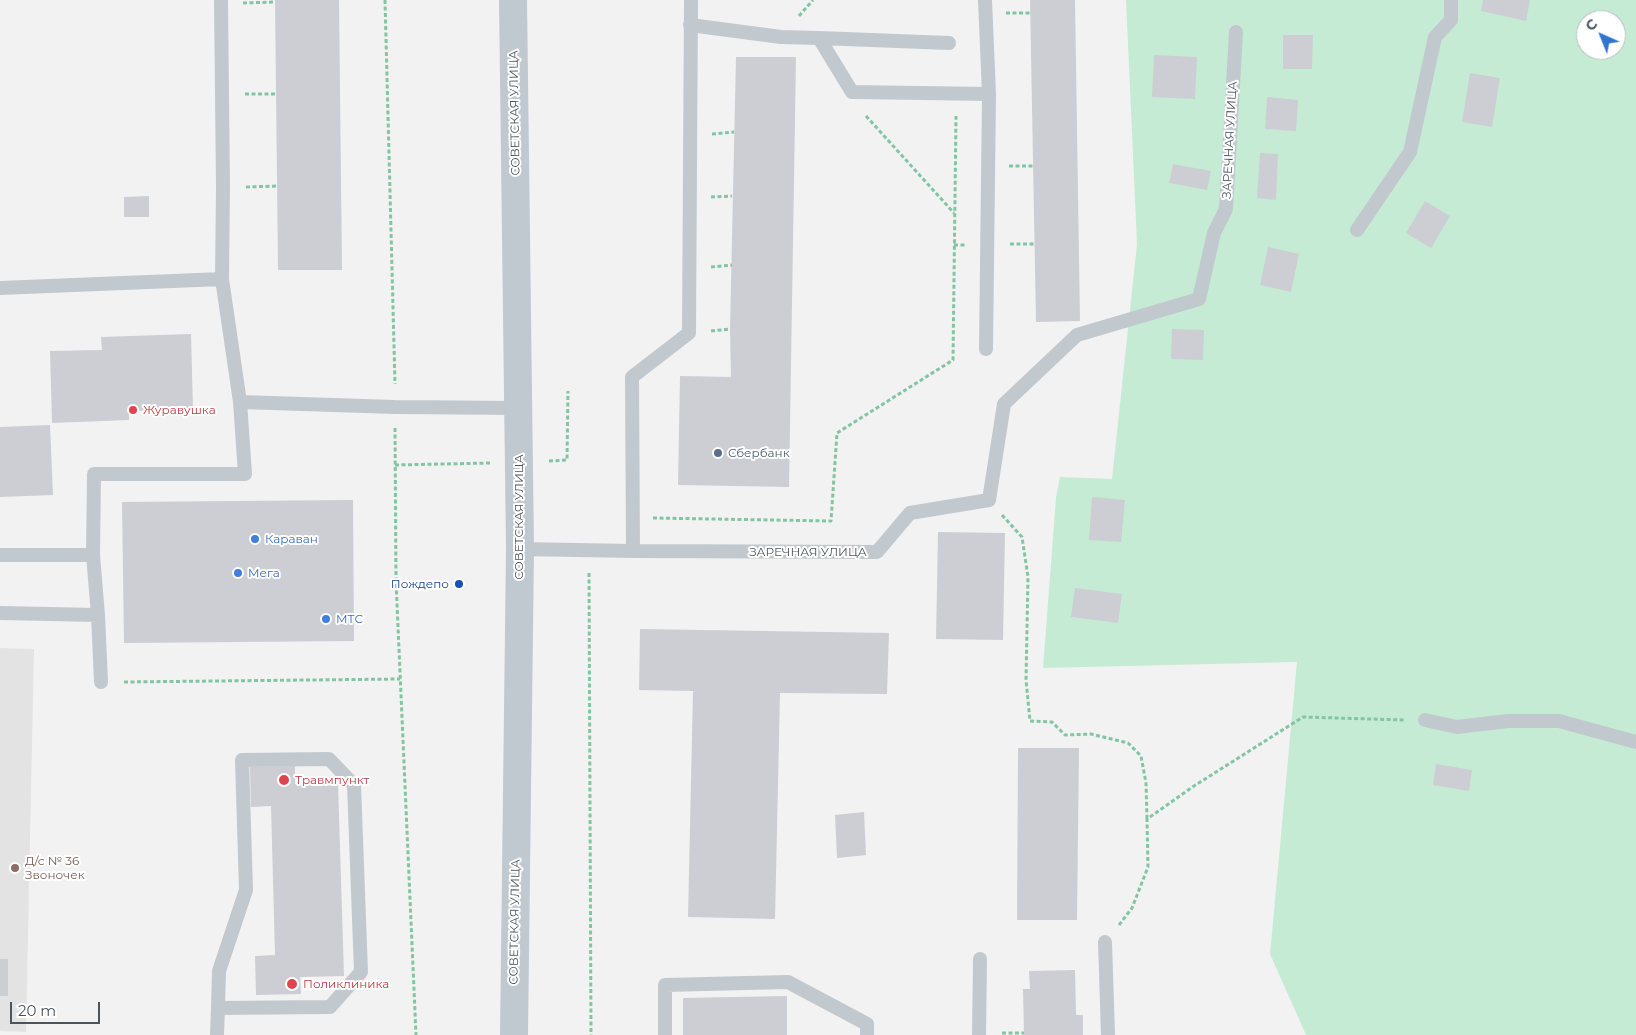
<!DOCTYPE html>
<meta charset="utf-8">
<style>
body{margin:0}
#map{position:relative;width:1636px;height:1035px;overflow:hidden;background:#f3f2f2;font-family:Montserrat,sans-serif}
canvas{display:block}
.north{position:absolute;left:1576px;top:10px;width:50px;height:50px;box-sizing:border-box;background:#fff;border:1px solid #b7bbbe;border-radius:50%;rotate:316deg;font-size:14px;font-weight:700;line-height:20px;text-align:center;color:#4b555d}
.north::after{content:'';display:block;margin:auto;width:18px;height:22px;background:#3075cf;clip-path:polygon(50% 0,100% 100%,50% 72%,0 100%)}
.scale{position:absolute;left:10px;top:1002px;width:90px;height:22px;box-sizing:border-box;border:2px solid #4b555d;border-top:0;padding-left:6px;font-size:15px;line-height:18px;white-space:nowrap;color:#4b555d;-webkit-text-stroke:4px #fff;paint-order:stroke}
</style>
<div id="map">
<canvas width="1636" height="1035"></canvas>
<div class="north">С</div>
<div class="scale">20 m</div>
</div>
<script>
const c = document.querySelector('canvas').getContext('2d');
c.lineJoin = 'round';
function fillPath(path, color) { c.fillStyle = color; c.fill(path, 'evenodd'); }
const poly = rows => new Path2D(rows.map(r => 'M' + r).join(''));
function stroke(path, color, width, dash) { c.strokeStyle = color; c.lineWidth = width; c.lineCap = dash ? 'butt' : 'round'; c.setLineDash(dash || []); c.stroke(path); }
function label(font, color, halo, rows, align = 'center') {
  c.font = font + ' Montserrat,sans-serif'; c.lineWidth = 4; c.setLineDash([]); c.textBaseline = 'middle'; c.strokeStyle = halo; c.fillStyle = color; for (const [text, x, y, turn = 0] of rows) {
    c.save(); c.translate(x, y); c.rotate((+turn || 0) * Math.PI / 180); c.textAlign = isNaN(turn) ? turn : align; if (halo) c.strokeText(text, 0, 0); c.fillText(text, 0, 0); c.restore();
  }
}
const education = poly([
 [0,648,34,649,26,1032,0,1031]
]);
const green = poly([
 [1126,0,1636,0,1636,1035,1306,1035,1270,954,1297,662,1043,668,1056,498,1060,477,1112,479,1137,244],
 [1586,20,1616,20,1616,50,1586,50]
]);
const building = poly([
 [275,0,339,0,342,270,278,270],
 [1030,0,1075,0,1080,321,1036,322],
 [1483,0,1530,0,1526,21,1481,11],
 [1283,35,1313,35,1312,69,1283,69],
 [1154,55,1197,57,1195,99,1152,97],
 [736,57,796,57,789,487,678,485,680,376,731,377,730,329],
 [1470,73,1500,78,1492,127,1462,122],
 [1267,97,1298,100,1296,131,1265,129],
 [1260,153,1278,154,1276,200,1257,198],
 [1173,164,1211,171,1207,190,1169,183],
 [149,196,149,217,124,217,124,197],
 [1425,201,1450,216,1431,248,1406,233],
 [1268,247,1299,254,1291,292,1260,285],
 [1172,329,1204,330,1203,360,1171,359],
 [191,334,193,409,129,411,129,420,52,423,50,351,102,350,101,337],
 [50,425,53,495,0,497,0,427],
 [1092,497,1125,500,1121,542,1089,540],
 [353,500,354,641,124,643,122,502],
 [938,532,1005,533,1003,640,936,639],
 [1075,588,1122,594,1118,623,1071,617],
 [640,629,889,633,887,694,780,693,775,919,688,917,693,691,639,690],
 [1018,748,1079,748,1077,920,1017,920],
 [1436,764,1472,770,1469,791,1433,785],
 [295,766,295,784,338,783,344,976,300,977,301,994,256,995,255,956,275,955,271,806,251,807,250,767],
 [864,812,866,855,837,858,835,815],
 [0,959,8,959,8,996,0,996],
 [1075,970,1076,1015,1083,1015,1083,1035,1024,1035,1023,989,1030,989,1029,971],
 [787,996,787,1035,683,1035,683,998]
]);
const path = poly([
 [385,0,395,384],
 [243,3,275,2],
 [1006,13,1030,13],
 [799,16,813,0],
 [245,94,276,94],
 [866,116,954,213],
 [712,134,734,132],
 [1009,166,1033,166],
 [246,187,278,186],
 [711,197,732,196],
 [1010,244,1034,244],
 [954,245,966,245],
 [711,267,732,265],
 [711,331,730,329],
 [395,428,396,581,416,1035],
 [549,461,567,460,568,391],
 [395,465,490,463],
 [1002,515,1022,537,1028,577,1026,680,1030,721,1052,722,1065,735,1091,734,1128,743,1141,756,1146,783,1147,819],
 [653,518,831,521,837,433,953,360,956,116],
 [589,573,591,1035],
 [124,682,400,679],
 [1119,925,1132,908,1148,867,1147,819,1194,786,1303,717,1404,720],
 [1002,1033,1024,1033]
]);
const lane = poly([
 [985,0,989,94,986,349],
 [690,25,781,37,819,38,852,92,989,94],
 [819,38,949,43],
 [1357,230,1410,152,1435,37,1451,20,1451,0],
 [0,288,222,279],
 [240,402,395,407,519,408],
 [520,549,633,551,877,552,910,513,989,500,1004,404,1077,335,1199,299,1214,233,1226,209,1236,32],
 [633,551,632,377,689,333,691,0],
 [0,555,93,555],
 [0,613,98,615,93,555,94,474,245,474,240,402,222,279,223,187,221,0],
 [98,615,101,682],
 [1425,720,1457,727,1508,721,1559,721,1636,742],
 [1105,942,1108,1035],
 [217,1035,218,1008,219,971,246,890,242,760,329,759,354,785,361,972,330,1007,218,1008],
 [665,1035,665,985,788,982,867,1024,867,1035],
 [979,1035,980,959]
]);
const secondary = poly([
 [513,0,520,549,514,1035]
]);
const markers = [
 [133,410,5,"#e0444e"],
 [718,453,5,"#5c6f8a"],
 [255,539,5,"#3f7fe0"],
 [238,573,5,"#3f7fe0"],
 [459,584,5,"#1a4fb4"],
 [326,619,5,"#3f7fe0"],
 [284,780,6,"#e0444e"],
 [15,868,5,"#8d6e63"],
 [292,984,6,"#e0444e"]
];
const streetNames = [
 ["СОВЕТСКАЯ УЛИЦА",515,113,-91],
 ["ЗАРЕЧНАЯ УЛИЦА",1230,140,-87],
 ["СОВЕТСКАЯ УЛИЦА",519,517,-90],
 ["ЗАРЕЧНАЯ УЛИЦА",808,552],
 ["СОВЕТСКАЯ УЛИЦА",515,922,-89]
];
const healthNames = [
 ["Журавушка",143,410],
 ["Травмпункт",295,780],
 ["Поликлиника",303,984]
];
const serviceNames = [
 ["Сбербанк",728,453]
];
const shopNames = [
 ["Караван",265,539],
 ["Мега",248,573],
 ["МТС",336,619]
];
const transitNames = [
 ["Пождепо",449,584]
];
const educationNames = [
 ["Д/с № 36",25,861],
 ["Звоночек",25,875]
];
fillPath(education, '#e4e3e3');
fillPath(green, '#c6ebd4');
fillPath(building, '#ccced3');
stroke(path, '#82c5a4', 3, [4, 2.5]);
stroke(lane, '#c1c9ce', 14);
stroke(secondary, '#c0c8d0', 28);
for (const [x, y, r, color] of markers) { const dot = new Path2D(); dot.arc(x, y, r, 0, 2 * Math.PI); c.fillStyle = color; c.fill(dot); stroke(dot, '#fff', 2); }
label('12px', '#4b555d', '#fff', streetNames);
label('12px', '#be3a42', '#fff', healthNames, 'left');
label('12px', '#4e5e75', '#fff', serviceNames, 'left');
label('12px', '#366cbe', '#fff', shopNames, 'left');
label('12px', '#164399', '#fff', transitNames, 'right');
label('12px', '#785e54', '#fff', educationNames, 'left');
</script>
